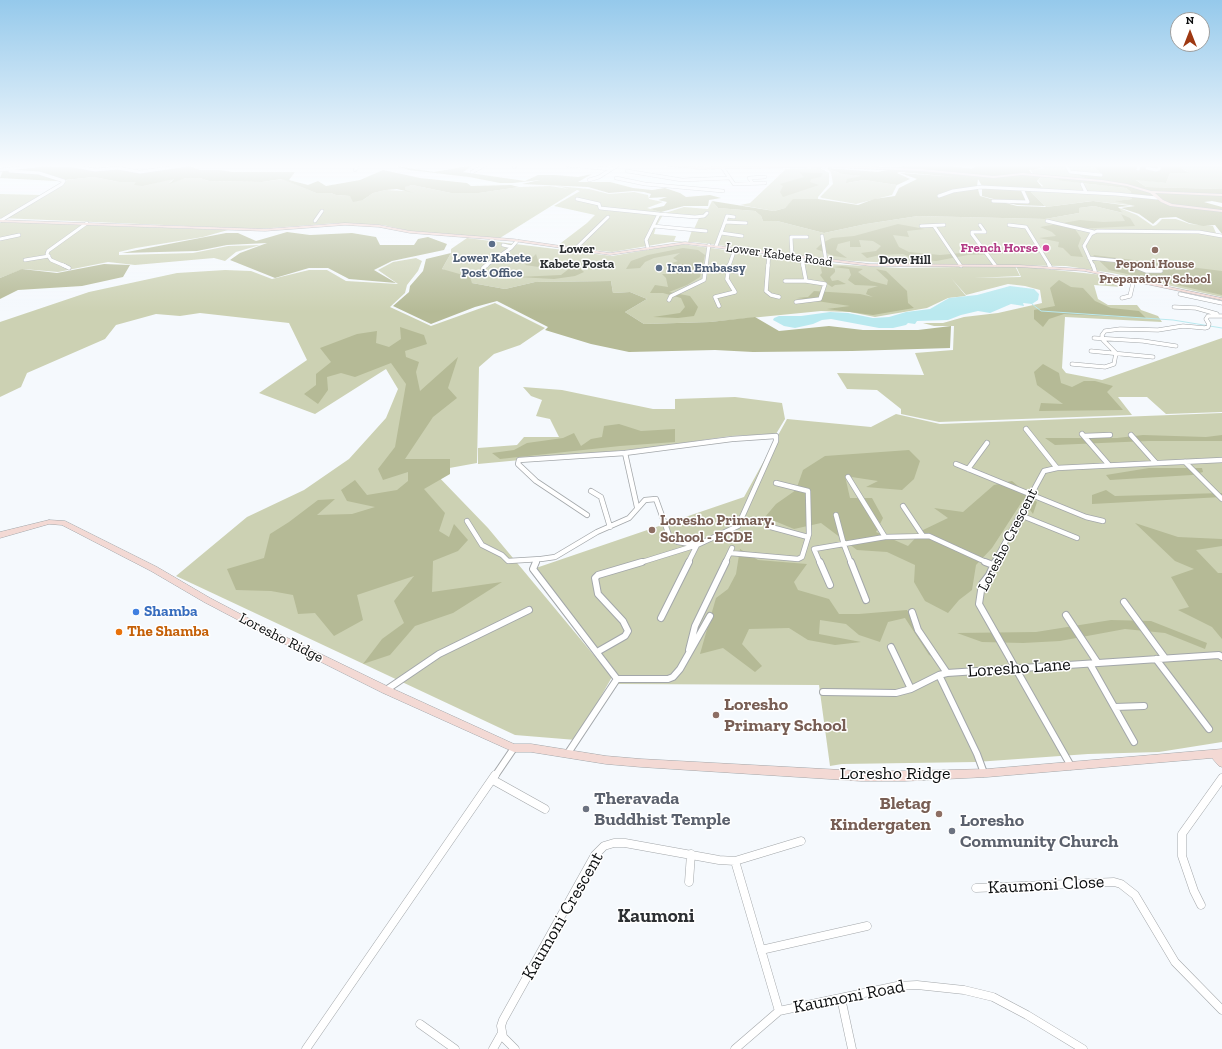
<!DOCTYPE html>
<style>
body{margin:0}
#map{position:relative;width:1222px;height:1049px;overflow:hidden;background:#f5f9fd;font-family:"Zilla Slab",serif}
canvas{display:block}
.north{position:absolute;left:1170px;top:12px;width:40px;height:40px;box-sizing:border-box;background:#fff;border:1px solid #9e9f9f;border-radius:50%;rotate:0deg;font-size:11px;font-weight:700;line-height:16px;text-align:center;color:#0d0f10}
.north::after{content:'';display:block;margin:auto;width:14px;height:18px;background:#9e3812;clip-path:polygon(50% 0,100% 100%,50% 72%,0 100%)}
</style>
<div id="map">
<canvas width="1222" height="1049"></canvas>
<div class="north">N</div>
</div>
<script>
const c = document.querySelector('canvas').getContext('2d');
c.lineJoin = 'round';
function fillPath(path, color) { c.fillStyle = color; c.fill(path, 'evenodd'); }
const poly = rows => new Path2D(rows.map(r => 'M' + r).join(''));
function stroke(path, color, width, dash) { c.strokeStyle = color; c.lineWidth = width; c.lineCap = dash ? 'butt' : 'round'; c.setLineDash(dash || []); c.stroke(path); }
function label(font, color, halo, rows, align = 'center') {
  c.font = font + ' "Zilla Slab",serif'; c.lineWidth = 3; c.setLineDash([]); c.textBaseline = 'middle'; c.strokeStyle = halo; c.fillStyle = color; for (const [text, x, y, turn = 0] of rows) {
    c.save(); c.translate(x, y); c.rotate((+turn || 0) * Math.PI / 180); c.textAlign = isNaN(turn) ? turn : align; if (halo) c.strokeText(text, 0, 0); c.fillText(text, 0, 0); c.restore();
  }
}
const green = poly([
 [1042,165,1079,165,1096,168,1100,173,1073,172,1085,178,1072,177,1056,180,1126,188,1131,192,1132,199,1117,201,1137,206,1092,201,1046,207,1031,192,1043,186,1038,181,1041,177,1033,174,1030,169,1044,169],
 [1177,165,1222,165,1222,189,1146,187,1135,179,1166,183,1170,173,1188,172],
 [820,168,829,173,829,184,818,197,818,199,794,199,785,208,774,211,740,205,750,203,786,169],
 [826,168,842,174,863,176,847,183,864,180,897,185,892,195,856,204,822,198,820,197,833,184,831,172],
 [94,177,119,182,137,182,143,186,175,178,169,183,186,178,200,178,209,181,262,182,283,179,316,193,331,193,336,195,350,196,363,200,373,193,386,190,405,191,404,187,412,185,451,193,479,193,519,187,550,186,569,189,557,186,589,189,609,194,634,192,648,195,649,199,663,202,647,208,665,213,684,207,708,209,712,201,718,208,755,211,761,216,763,221,777,221,824,233,866,224,918,216,1045,219,1079,213,1079,208,1094,206,1123,213,1117,207,1137,215,1153,226,1156,225,1162,219,1176,219,1190,224,1213,226,1216,233,1222,235,1222,297,1112,273,1066,266,910,264,836,260,694,242,671,242,612,252,557,246,587,223,595,215,554,206,580,191,577,190,500,238,410,231,383,225,337,223,258,229,0,218,0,194,42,195,67,180],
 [663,215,699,218,694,229,657,225],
 [656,227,692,230,688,242,674,241,676,236,654,234],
 [2,222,228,230,203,237,136,248,119,252,119,255,193,253,228,246,260,245,236,252,225,261,214,258,135,265,108,262,58,272,23,269,0,278,0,223],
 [467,238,612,256,681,244,830,264,900,268,1015,266,1020,276,974,278,1021,277,1016,266,1103,275,1110,279,1111,283,1121,287,1094,285,1098,299,1108,305,1137,305,1141,310,1158,316,1162,322,1065,317,1062,368,1066,373,1102,380,1222,338,1222,412,1166,414,1147,397,1118,397,1132,415,939,422,901,414,901,409,877,390,847,389,837,373,924,375,915,353,953,350,954,326,934,326,923,323,943,323,964,317,998,313,1042,303,1040,290,1025,286,1008,284,966,295,951,278,966,296,948,298,927,308,875,317,850,312,821,311,710,322,644,324,625,312,647,299,630,292,613,293,611,281,535,282,505,289,472,283,442,269,451,253,451,249],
 [416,258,422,261,418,271,407,285,405,293,390,307,431,326,495,303,545,328,520,345,494,354,479,367,477,463,433,471,488,528,612,677,576,740,515,735,176,576,247,517,304,490,349,459,386,418,398,389,386,369,315,414,259,393,307,360,289,323,200,313,180,316,156,314,116,325,105,339,27,373,21,387,0,397,0,322,89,292,177,273,225,270,251,271,272,279,309,270,327,270,346,281,398,284,378,270,393,262],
 [523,387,562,390,653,409,675,409,675,399,735,397,782,403,785,419,776,434,731,436,647,448,478,464,478,448,517,445,524,437,559,437,550,419,536,416,542,400,531,396],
 [1222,413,1222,742,1159,752,1088,754,976,762,842,764,830,766,819,685,618,684,611,665,533,569,744,497,787,419,871,427,896,414,940,424]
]);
const forest = poly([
 [30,165,75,165,89,169,103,170,117,167,134,171,189,166,200,170,220,170,232,172,295,172,289,180,308,185,318,181,326,186,360,180,383,170,420,178,467,183,471,186,511,185,519,187,479,193,451,193,412,185,405,187,405,190,414,193,397,189,386,190,373,193,363,200,353,202,350,196,336,195,331,193,316,193,282,179,262,182,209,181,200,178,186,178,169,184,174,179,143,186,134,185,136,182,119,182,94,177,55,181,0,178,3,170,0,169],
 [474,165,463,172,525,181,538,175,555,175,578,177,592,174,578,182,610,182,633,188,652,190,665,188,680,193,686,197,710,195,721,198,709,200,708,206,684,206,661,212,650,209,664,206,667,202,658,200,667,197,649,198,651,194,644,192,633,191,609,193,588,187,522,184,540,180,513,183,500,183,469,177,409,170,396,166,434,172],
 [909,165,1039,165,1041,168,1029,170,1032,174,1041,177,1037,181,1042,187,1031,192,1045,206,1017,205,982,196,982,186,978,179,977,186,980,196,1017,206,1046,207,1093,201,1130,206,1118,207,1123,213,1094,206,1079,208,1079,213,1045,219,918,216,866,224,824,233,777,221,763,221,761,216,755,211,718,208,712,201,774,211,785,208,793,199,818,199,858,205,874,199,895,196,899,188,917,179,900,173,957,177,899,172,897,173,910,179,897,185,864,180,846,183,847,179,861,176,842,174,826,168,878,172],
 [1079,165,1177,165,1189,173,1170,173,1166,183,1136,180,1146,187,1222,189,1222,203,1212,201,1204,202,1222,207,1222,234,1215,225,1203,226,1189,223,1176,217,1160,218,1153,224,1139,214,1121,208,1135,206,1115,201,1132,199,1131,192,1126,188,1054,180,1072,177,1085,178,1071,172,1100,173,1096,168],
 [799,172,823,173,821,177,811,179,810,182,819,185,783,197,780,192,783,186,780,184,804,177],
 [1121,214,1130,218,1135,226,1075,229,1081,238,1078,246,1083,257,1071,256,1063,248,1058,247,1059,242,1039,238,1056,236,1052,232,1040,227,1080,220,1103,222,1125,221],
 [898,224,925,229,907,231,909,237,893,235,899,247,909,252,940,255,994,250,1002,247,1003,254,968,255,936,261,914,259,903,254,880,255,867,258,861,253,876,251,881,246,873,241,859,240,861,247,850,247,850,241,838,244,836,250,847,258,834,256,816,249,822,243,832,238,854,236],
 [287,232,310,235,352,233,376,237,380,245,414,245,418,239,428,237,447,244,444,250,392,261,374,270,396,283,349,279,328,268,309,268,275,278,230,260,240,253,267,243,227,245,197,251,122,253,226,233,238,233,256,241],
 [683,248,698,250,705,255,700,277,687,285,669,292,690,296,698,307,694,316,678,318,653,317,680,313,685,307,681,298,663,293,650,293,655,285,668,287,666,278,662,274,671,274,682,270,679,266,672,263,678,261,673,258,680,253,654,258,645,262,640,268,626,269,631,261,648,255],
 [451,253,442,269,470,277,472,283,505,289,535,282,611,281,613,293,630,292,647,299,625,312,644,324,710,322,755,317,779,331,829,326,863,330,918,330,951,326,950,348,852,351,753,352,715,350,629,352,591,344,545,330,548,327,497,301,475,307,431,324,393,306,409,292,410,286,423,271,426,259],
 [536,254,539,263,574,263,584,272,575,276,554,279,518,277,561,275,570,268,546,268,525,265],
 [1093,255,1222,271,1222,295,1109,270],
 [104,264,130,265,123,277,82,286,18,290,0,299,0,278,22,269,57,273],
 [820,264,832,265,831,267,835,269,835,272,830,277,832,281,838,280,846,284,835,285,832,287,826,283,820,275,822,273],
 [842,266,863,269,858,272,862,275,871,281,887,285,888,280,876,269,886,271,907,291,908,303,914,308,873,315,827,309,850,306,797,298,808,297,814,291,860,294,873,297,866,294,868,289,878,286,855,285,848,280,851,275,849,269,833,267],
 [1059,280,1071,287,1083,288,1095,301,1111,308,1139,311,1146,318,1064,314,1049,319,1043,327,1034,319,1034,310,1055,306,1050,288],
 [400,327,424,335,427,344,405,351,406,357,419,362,416,372,420,391,458,357,448,388,457,398,433,417,405,459,450,459,450,474,424,489,445,513,439,531,449,537,454,524,468,540,458,551,433,561,432,592,502,582,453,613,415,626,390,655,363,664,382,639,404,623,394,601,414,576,357,595,363,620,334,636,315,613,298,614,293,595,271,591,236,590,227,569,264,558,270,534,289,522,318,500,335,499,317,515,352,514,375,507,347,501,341,490,355,480,367,495,397,490,408,481,408,472,383,480,378,469,395,447,406,384,391,363,355,377,341,373,327,377,328,390,318,404,304,394,316,385,316,374,331,362,320,348,357,334,377,331,376,343,389,347,401,339],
 [1043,364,1059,373,1061,383,1072,387,1084,381,1095,381,1113,386,1107,392,1123,410,1039,411,1041,403,1063,404,1037,385,1034,372],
 [619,424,641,431,675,429,675,442,620,446,500,459,492,453,514,450,527,443,563,438,574,433,581,446,591,439,602,437,604,426],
 [1143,435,1206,437,1222,435,1222,441,1148,441,1055,445,1045,438,1117,438],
 [909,450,920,461,914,479,902,490,866,487,878,481,845,476,850,498,872,498,883,518,876,532,908,546,923,530,948,518,934,508,963,512,994,485,1012,481,1037,502,1033,514,1023,500,992,548,976,565,972,590,959,600,948,613,925,601,914,582,915,565,887,552,857,550,821,523,794,529,765,517,776,504,796,490,803,470,825,456],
 [1149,468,1202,468,1203,472,1192,475,1110,480,1106,475],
 [1106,490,1115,496,1222,493,1222,497,1092,504,1092,495],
 [1135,523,1178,537,1222,539,1222,546,1196,550,1218,573,1222,573,1222,639,1212,627,1178,610,1189,607,1171,577,1194,569,1175,561],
 [740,549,758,560,807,564,794,582,798,590,829,599,839,614,859,614,907,610,940,660,929,655,905,618,888,622,880,642,859,635,846,624,820,620,819,634,861,642,835,645,808,640,789,628,749,629,742,644,762,666,755,672,723,648,700,654,716,598,728,589,736,574],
 [1111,620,1151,621,1207,643,1205,649,1165,633,1125,629,1060,641,1023,643,982,642,957,633,1036,632]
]);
const water = poly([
 [1010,286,1034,289,1039,294,1038,300,1032,304,1023,303,1024,306,1011,304,990,313,978,311,961,315,948,320,917,321,915,324,908,323,906,325,893,328,879,328,831,319,822,320,813,324,795,328,784,326,773,320,774,318,779,316,801,316,830,312,848,313,873,318,889,317,906,312,930,309,949,298,977,295]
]);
const stream = poly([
 [1032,304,1041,311,1173,320,1222,328]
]);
const streetFar4 = poly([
 [567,165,611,169],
 [951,165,972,167,975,165],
 [1066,165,1070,172,1101,175],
 [514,167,516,165],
 [722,167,734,184,765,183],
 [1147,168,1156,170,1159,169,1159,165],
 [1138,169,1140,165],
 [0,170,44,165,74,166,95,170,118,168,140,172,188,165],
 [355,170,358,165],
 [627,171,682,180,729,178],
 [472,172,485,165],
 [616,178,645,184,723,191],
 [589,180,599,177,618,165],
 [753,184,749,178,765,177],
 [1082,184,1086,192],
 [939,196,953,191,981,187,1116,194,1157,198],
 [577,199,599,204,600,208,659,214,646,240,648,248],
 [993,201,1028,202,1022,189],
 [659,214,695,217,704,216,707,213],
 [0,221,62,184,64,181,39,173,10,171],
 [315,221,322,211],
 [1047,221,1094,232],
 [725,222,727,216,734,217],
 [980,225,985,232,972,232,972,234,995,265],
 [1009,225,1026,227,1050,266],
 [653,226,706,231],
 [921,226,944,225],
 [934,226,961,266],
 [721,233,742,236],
 [822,236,826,261],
 [0,239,19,235],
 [503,245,512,247],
 [716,246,725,222,746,223],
 [574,250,608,217],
 [792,257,791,237,807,237],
 [802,258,803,266],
 [1089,258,1120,261,1134,266],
 [25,260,49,256],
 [65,266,51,260,47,254,48,251,87,223],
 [485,266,511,248,517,241],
 [706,266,709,245],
 [729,266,735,249],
 [768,266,769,253],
 [1093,266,1084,246,1091,234,1097,231,1199,232,1222,236]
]);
const streetFar3 = poly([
 [63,265,69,268],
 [768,265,766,291,771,295,779,297],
 [803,265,806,281],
 [1049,265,1050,267],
 [1093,265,1095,271],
 [1131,265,1146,271,1161,271],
 [483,268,487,265],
 [729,270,739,272],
 [785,281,806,281,825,284,820,299,796,302],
 [1180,294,1222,303],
 [1122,298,1130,296,1134,279],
 [669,300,671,296,704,280,706,265],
 [719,306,715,297,735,292,727,279,729,265],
 [1174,307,1196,308,1217,314],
 [1094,338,1143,341,1176,346],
 [1091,351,1153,357],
 [1072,364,1105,367,1114,364,1116,353,1103,340,1102,335,1105,331,1120,329,1158,330,1183,326,1205,328,1208,327,1209,324,1206,319,1208,316,1222,316]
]);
const streetFar2 = poly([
 [1026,429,1057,468],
 [1082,434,1109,465],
 [1131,435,1156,463],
 [1084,436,1110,435],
 [1185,462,1222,499],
 [956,464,1086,517,1103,521],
 [968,469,987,443],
 [848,477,885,537],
 [591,491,601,497,610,527],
 [903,506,923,536],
 [637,507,625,453,732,439,776,436,776,441,738,526,697,545,639,563],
 [587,515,536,481,518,464,519,460,625,453],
 [836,515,844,545,851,563],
 [1020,515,1077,538],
 [467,521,482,545,502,555,508,561,541,559,555,557,597,532,629,518,645,500,656,499,670,538,678,542,697,545,688,563],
 [767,526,808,537],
 [730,553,798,559,802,557,809,534,808,491,776,483],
 [536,560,536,563],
 [725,563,732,548],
 [820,563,814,549,885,537,929,536,988,563],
 [994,563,1044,471,1057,468,1222,460]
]);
const streetFar1 = poly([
 [536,562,533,569,617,679,568,753],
 [820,562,830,585],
 [851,562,866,600],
 [985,562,993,565],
 [995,562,989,575,982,584,979,604,1071,766],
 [1124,602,1165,658],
 [912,612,918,630,947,673],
 [1066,615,1097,662],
 [661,618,689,562],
 [891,647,911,689],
 [689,650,695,626,726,562],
 [597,652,625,636,628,631,623,621,598,594,595,578,598,575,642,562],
 [1156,659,1209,729],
 [1090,664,1134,742],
 [939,675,977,754,984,773],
 [617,679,668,679,673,677,680,669,710,616],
 [386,690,439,654,529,610],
 [823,692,896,693,911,689,939,675,947,673,1219,655,1222,657],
 [1115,707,1144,706],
 [495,776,514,748]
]);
const street = poly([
 [493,780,545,809],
 [735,861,779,1011],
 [689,882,691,854],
 [976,888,1114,882,1121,884,1135,895,1175,962,1222,1010],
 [1201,905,1194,891,1182,856,1182,834,1222,778],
 [761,950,867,926],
 [841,998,852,1049],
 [420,1024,455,1049],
 [306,1049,495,775],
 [493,1049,502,1033],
 [515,1049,503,1037,501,1026,503,1020,595,855,604,846,614,843,625,843,719,860,735,861,801,841],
 [735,1049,779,1011,897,986,917,985,964,990,993,997,1027,1015,1083,1049]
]);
const secondary = poly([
 [660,165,699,167,826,165,921,169,994,176,1022,173,1102,180,1127,184,1151,191,1222,194,1222,196,1155,193,1163,200,1172,204,1222,210,1222,212,1170,206,1161,202,1150,193,1127,186,1102,182,1022,175,994,178,921,171,826,167,699,169,660,165],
 [0,220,265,229,345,223,379,225,410,231,513,239,610,253,685,242,870,264,1019,265,1084,269,1222,298,1222,300,1084,271,1019,267,870,266,685,244,610,255,513,241,410,233,379,227,345,225,265,231,0,222,0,220],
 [49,520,65,521,157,567,210,598,267,628,389,687,514,744,531,744,606,756,641,759,861,771,905,771,987,769,1222,749,1222,767,1219,766,1212,758,987,777,905,781,861,781,641,767,606,764,531,752,514,752,383,693,261,632,204,602,151,571,62,525,49,524,0,538,0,532,49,520]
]);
const markers = [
 [492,244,4,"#5c6f8a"],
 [1046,248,4,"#d1479c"],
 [1155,250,4,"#8d6e63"],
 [659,268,4,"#5c6f8a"],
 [652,530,4,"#8d6e63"],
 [136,612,4,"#3f7fe0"],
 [119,632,4,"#e8710a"],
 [716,715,4,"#8d6e63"],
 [586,809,4,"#6b7280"],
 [939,814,4,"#8d6e63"],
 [952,831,4,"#6b7280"]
];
const farHotelnames = [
 ["French Horse",1038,248]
];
const farNeighbourhoodnames = [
 ["Lower",577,249],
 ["Kabete Posta",577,264],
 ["Dove Hill",905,260]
];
const farStreetnames = [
 ["Lower Kabete Road",779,255,8]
];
const farServicenames = [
 ["Lower Kabete",492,258],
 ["Post Office",492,273],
 ["Iran Embassy",667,268,"left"]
];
const farEducationnames = [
 ["Peponi House",1155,264],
 ["Preparatory School",1155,279]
];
const educationNames = [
 ["Loresho Primary.",660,521],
 ["School - ECDE",660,538]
];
const streetNames = [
 ["Loresho Crescent",1008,540,-63],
 ["Loresho Ridge",281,638,27]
];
const shopNames = [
 ["Shamba",144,612]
];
const foodNames = [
 ["The Shamba",127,632]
];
const nearStreetnames = [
 ["Loresho Lane",1019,668,-4],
 ["Loresho Ridge",895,774],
 ["Kaumoni Close",1046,885,-3],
 ["Kaumoni Crescent",563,916,-60],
 ["Kaumoni Road",849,997,-11]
];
const nearEducationnames = [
 ["Loresho",724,705],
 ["Primary School",724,726],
 ["Bletag",931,804,"right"],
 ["Kindergaten",931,825,"right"]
];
const nearWorshipnames = [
 ["Theravada",594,799],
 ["Buddhist Temple",594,820],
 ["Loresho",960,821],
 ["Community Church",960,842]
];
const nearNeighbourhoodnames = [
 ["Kaumoni",656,917]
];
fillPath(green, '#ccd1b3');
fillPath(forest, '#b5ba96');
fillPath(water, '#bae9ef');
stroke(stream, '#bae9ef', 1);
stroke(streetFar4, '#a3a7aa', 4);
stroke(streetFar3, '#a3a7aa', 4.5);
stroke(streetFar2, '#a3a7aa', 6);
stroke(streetFar1, '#a3a7aa', 8);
stroke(street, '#a3a7aa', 9);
stroke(secondary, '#a3a7aa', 1);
stroke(streetFar4, '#fff', 3);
stroke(streetFar3, '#fff', 3.5);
stroke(streetFar2, '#fff', 4.5);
stroke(streetFar1, '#fff', 6);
stroke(street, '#fff', 8);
fillPath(secondary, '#f3d9d4');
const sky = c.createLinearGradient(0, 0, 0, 312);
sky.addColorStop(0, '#95c9eb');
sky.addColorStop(0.53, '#fafcfe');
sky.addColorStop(1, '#fafcfe00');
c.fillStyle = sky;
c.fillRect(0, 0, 1222, 312);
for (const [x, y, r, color] of markers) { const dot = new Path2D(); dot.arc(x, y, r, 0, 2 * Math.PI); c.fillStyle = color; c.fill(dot); stroke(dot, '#fff', 1.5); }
label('bold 13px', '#b23c85', '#fff', farHotelnames, 'right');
label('bold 13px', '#2c2f32', '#fff', farNeighbourhoodnames);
label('13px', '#0d0f10', '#fff', farStreetnames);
label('bold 13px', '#4e5e75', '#fff', farServicenames);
label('bold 13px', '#785e54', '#fff', farEducationnames);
label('bold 15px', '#785e54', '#fff', educationNames, 'left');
label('15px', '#0d0f10', '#fff', streetNames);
label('bold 15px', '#366cbe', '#fff', shopNames, 'left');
label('bold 15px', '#c56008', '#fff', foodNames, 'left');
label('18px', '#0d0f10', '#fff', nearStreetnames);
label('bold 18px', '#785e54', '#fff', nearEducationnames, 'left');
label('bold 18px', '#5b616d', '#fff', nearWorshipnames, 'left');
label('bold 19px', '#2c2f32', '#fff', nearNeighbourhoodnames);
</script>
